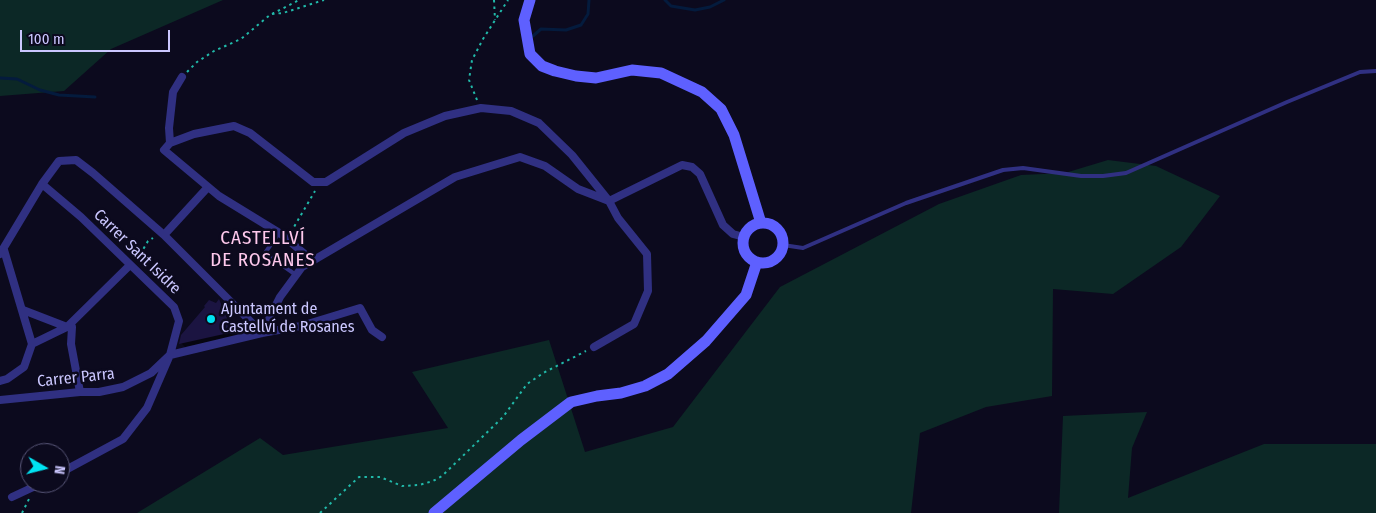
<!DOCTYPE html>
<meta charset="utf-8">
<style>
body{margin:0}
#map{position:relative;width:1376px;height:513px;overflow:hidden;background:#0c0a1e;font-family:"Fira Sans Condensed",sans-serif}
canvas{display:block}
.north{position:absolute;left:20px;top:443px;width:50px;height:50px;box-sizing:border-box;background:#0c0a1e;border:1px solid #585678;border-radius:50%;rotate:98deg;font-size:14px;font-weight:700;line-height:20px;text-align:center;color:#cbc7ff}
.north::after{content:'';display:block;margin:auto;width:18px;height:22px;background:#00e3f2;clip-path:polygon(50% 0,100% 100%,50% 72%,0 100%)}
.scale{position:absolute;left:20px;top:30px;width:150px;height:22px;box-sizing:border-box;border:2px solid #cbc7ff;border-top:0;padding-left:6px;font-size:15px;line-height:18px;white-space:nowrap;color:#cbc7ff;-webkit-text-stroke:4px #0c0a1e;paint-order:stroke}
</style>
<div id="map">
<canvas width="1376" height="513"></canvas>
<div class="north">N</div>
<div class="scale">100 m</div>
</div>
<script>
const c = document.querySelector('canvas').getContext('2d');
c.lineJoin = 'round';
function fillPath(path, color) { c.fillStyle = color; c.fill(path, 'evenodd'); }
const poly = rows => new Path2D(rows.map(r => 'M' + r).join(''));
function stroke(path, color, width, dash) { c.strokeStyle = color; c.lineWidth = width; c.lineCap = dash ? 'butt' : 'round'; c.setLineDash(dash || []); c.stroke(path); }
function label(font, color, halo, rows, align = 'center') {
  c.font = font + ' "Fira Sans Condensed",sans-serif'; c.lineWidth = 5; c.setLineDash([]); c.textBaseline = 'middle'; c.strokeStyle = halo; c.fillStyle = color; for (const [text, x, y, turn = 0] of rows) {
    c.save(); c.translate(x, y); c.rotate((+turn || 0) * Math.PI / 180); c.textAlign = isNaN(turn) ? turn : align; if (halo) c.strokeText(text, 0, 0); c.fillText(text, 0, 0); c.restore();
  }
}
const green = poly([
 [0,0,223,0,111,49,64,91,0,96],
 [1108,160,1156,166,1220,196,1181,247,1113,294,1053,289,1052,396,986,407,920,433,911,513,137,513,260,438,283,455,448,428,412,372,549,340,585,452,673,427,780,287,939,204,1021,175,1065,173],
 [1147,412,1132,448,1128,498,1264,444,1376,444,1376,513,1059,513,1063,416]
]);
const shadow = poly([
 [219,301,223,305,237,336,185,347,181,343]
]);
const stream = poly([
 [665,0,671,6,695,10,710,7,724,0],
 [533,36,541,29,566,30,581,25,588,14,589,0],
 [0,78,17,79,40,90,59,95,95,97]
]);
const building = poly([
 [219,299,233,332,179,344,181,335,205,307,204,306,209,300,216,303]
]);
const path = poly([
 [494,0,495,20],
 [272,14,299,0],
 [187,72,197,62,214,51,241,39,271,14,283,13,324,0],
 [477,100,469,80,472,60,483,39,508,0],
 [291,232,315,191],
 [137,260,148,241,153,238],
 [22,513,29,499],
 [320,513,359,477,380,477,402,486,419,485,433,481,442,476,503,417,527,384,545,372,586,351]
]);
const lane = poly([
 [279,233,265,253,296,275],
 [783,245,803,248,906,203,1003,170,1023,168,1081,176,1103,176,1126,173,1287,102,1360,72,1376,71]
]);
const street = poly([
 [170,143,169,128,173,92,182,77],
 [42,184,81,217,174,307,179,321,170,355,147,408,123,439,60,473],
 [164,235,208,187],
 [0,254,42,184,59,161,76,160,93,173,164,235,262,333],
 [313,261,281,234,219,196,164,150,170,143,194,134,234,126,250,133,313,182,326,182,404,133,445,116,481,108,511,111,539,123,572,155,609,201,618,218,647,254,648,291,634,324,594,347],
 [23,310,67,327,72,327,71,344,80,392],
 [262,333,280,297,302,267,455,177,520,157,545,166,578,189,609,201,682,165,692,167,700,174,723,225,733,234,744,237],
 [32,344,67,327,130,265],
 [0,381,7,379,24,367,32,344,4,250],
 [0,400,80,392,99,392,123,387,151,373,170,355,262,333,301,326,360,308,372,330,382,337],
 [12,497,42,483]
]);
const secondary = poly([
 [530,0,524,20,530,54,542,66,555,71,576,76,596,78,632,70,661,73,702,92,721,109,734,135,761,223],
 '743 243a20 20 0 1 1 40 0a20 20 0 1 1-40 0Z',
 [434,513,521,440,571,402,597,396,621,393,645,386,668,374,706,341,746,295,757,262]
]);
const markers = [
 [211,319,5,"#00e3f2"]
];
const streetNames = [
 ["Carrer Sant Isidre",137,252,44],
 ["Carrer Parra",76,378,-6]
];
const poiNames = [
 ["Ajuntament de",221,310],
 ["Castellví de Rosanes",221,328]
];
const quarterNames = [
 ["CASTELLVÍ",263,239],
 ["DE ROSANES",263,261]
];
fillPath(green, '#0c2826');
fillPath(shadow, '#0007');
stroke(stream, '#041b3d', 3);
fillPath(building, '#1b1441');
stroke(path, '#21b9a9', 2, [2.5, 4]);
stroke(lane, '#303082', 4);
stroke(street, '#303082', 8);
stroke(secondary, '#5e60ff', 11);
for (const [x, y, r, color] of markers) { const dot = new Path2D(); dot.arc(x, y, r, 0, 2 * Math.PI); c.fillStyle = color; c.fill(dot); stroke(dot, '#0c0a1e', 2); }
label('16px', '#cbc7ff', '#0c0a1e', streetNames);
label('16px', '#cbc7ff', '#0c0a1e', poiNames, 'left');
c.letterSpacing = '1px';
label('19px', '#ffc9ed', '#0c0a1e', quarterNames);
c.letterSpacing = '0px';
</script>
